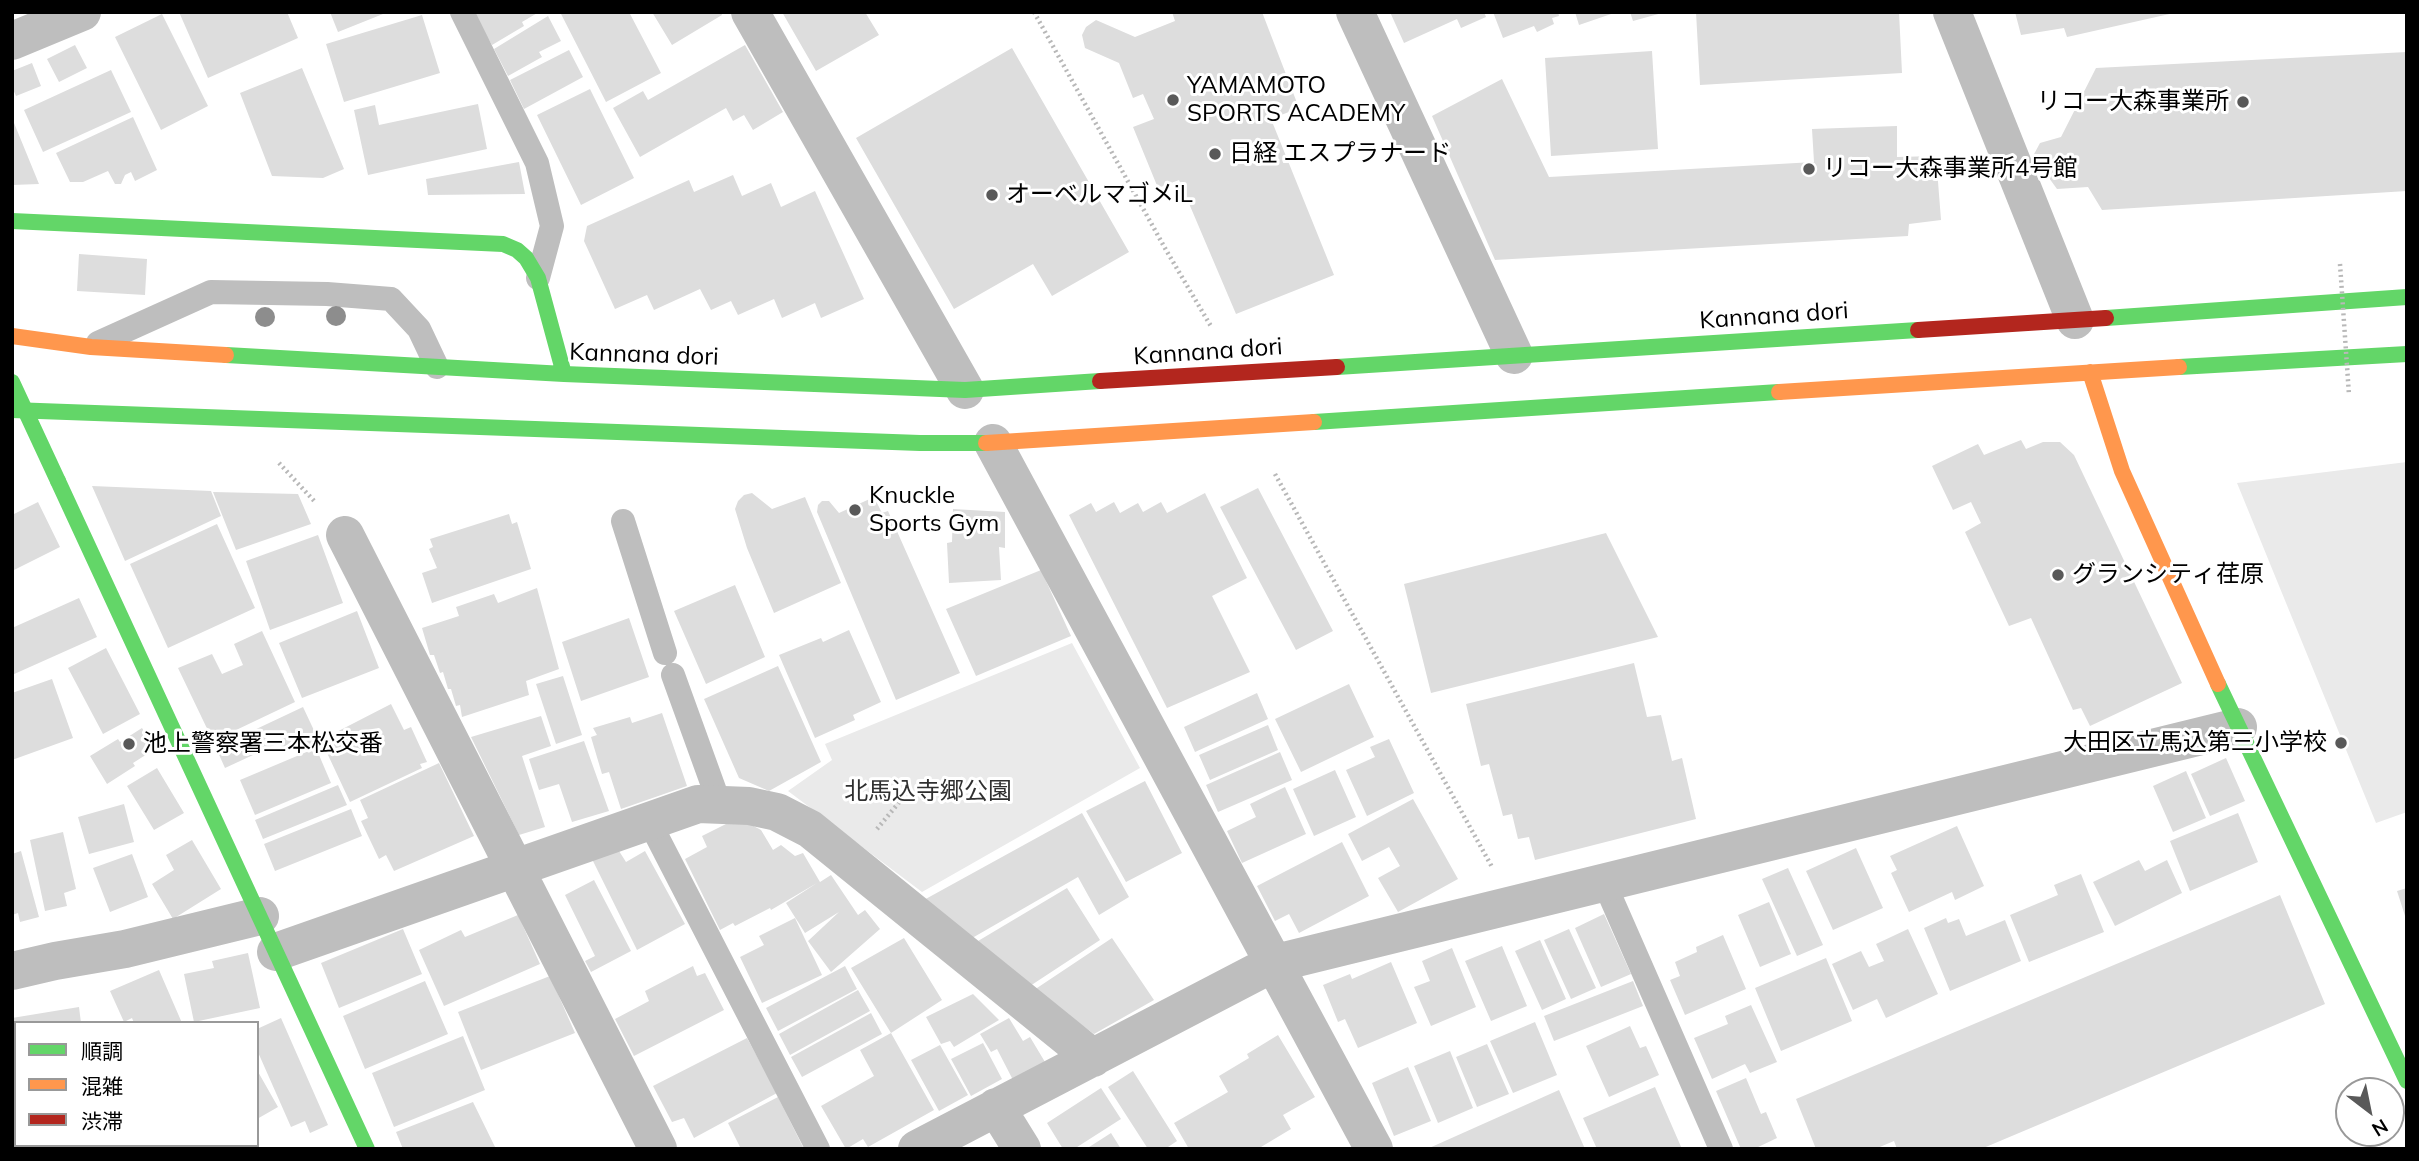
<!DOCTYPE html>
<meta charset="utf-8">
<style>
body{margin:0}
#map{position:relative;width:2419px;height:1161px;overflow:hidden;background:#fff;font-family:Mulish,"Noto Sans JP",sans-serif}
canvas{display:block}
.frame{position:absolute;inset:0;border:14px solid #000;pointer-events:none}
.legend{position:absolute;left:14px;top:1021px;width:245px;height:126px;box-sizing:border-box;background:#fff;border:2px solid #999;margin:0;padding:9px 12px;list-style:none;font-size:21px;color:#000}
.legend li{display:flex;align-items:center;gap:14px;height:35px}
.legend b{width:35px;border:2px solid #999}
.north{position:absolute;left:2335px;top:1077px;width:70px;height:70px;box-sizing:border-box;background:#fff;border:2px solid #999;border-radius:50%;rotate:148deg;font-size:19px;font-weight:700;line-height:28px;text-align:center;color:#000}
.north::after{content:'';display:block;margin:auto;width:24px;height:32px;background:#595959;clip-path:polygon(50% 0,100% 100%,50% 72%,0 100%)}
</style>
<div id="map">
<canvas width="2419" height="1161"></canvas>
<div class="frame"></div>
<ul class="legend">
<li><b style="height:9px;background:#63d668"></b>順調</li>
<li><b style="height:9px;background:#ff974d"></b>混雑</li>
<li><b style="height:9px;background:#b3261e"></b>渋滞</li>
</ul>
<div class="north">N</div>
</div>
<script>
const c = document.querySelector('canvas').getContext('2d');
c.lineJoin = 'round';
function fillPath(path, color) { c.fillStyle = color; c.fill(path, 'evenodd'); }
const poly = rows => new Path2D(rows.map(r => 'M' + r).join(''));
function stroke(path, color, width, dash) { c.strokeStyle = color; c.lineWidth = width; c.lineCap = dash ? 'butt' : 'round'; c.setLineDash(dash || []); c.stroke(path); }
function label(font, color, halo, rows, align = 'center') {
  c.font = font + ' Mulish,"Noto Sans JP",sans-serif'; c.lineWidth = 6; c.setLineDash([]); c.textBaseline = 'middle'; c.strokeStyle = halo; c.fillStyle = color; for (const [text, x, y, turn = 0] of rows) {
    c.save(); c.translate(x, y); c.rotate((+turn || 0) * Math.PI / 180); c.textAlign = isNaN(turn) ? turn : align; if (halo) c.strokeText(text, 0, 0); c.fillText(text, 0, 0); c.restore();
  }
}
const green = poly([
 [2407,462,2407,812,2376,823,2237,483],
 [1072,643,1140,768,922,892,788,791,832,760,825,744]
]);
const building = poly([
 [179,12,287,12,298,38,208,78],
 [330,12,388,12,338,32],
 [472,12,539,12,522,22,524,26,492,45],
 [560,12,629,12,661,73,606,102],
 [652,12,721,12,722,15,672,45],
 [782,12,865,12,879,35,816,71],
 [1172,12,1262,12,1299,108,1271,119,1334,275,1236,314,1179,180,1158,188,1133,127,1154,119,1143,94,1133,98,1119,63,1085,48,1082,35,1086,27,1096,20,1135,37,1175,21],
 [1390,12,1484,12,1486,17,1461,28,1457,19,1404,43],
 [1493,12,1558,12,1559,16,1552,18,1554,24,1537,32,1534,26,1503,38],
 [1575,12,1614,12,1614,13,1579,25],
 [1630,12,1662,12,1662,13,1633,21],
 [1696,12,1899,12,1902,73,1700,85],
 [2015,12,2174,12,2174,13,2067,37,2064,28,2021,35],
 [162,14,208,106,161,130,115,37],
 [422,15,440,73,344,102,326,44],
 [548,16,561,41,539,52,542,57,508,76,494,49],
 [75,45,87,68,59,82,47,59],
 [745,45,783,112,753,130,744,115,733,121,726,108,640,157,613,108,643,91,648,100],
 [1012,48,1129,252,1052,296,1033,264,954,309,856,138],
 [569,50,583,77,524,109,510,80],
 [1652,51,1658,149,1551,156,1545,58],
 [2407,52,2407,191,2102,210,2088,187,2057,189,2033,156,2040,143,2061,137,2096,68],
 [32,63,41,86,16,96,12,87,12,71],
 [302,68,344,169,323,178,272,176,240,93],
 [111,70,131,112,43,152,24,110],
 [1502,79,1549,177,1814,162,1812,129,1897,126,1897,157,1936,156,1941,220,1909,224,1908,236,1495,260,1432,116],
 [590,89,634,178,581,205,537,115],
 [478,104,487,149,368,175,354,110,375,105,379,125],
 [133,117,157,170,135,181,131,172,125,175,121,184,115,184,108,171,83,182,70,182,56,153],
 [12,118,39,184,12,185],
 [519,162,525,194,428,195,426,179],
 [733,175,742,196,771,183,781,207,815,191,864,299,821,318,815,303,782,318,774,299,738,315,731,301,711,310,700,289,654,310,647,295,615,309,584,241,587,226,689,180,694,192],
 [79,254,147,259,145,295,77,291],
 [2021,440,2026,449,2043,442,2060,442,2074,455,2182,683,2090,726,2081,708,2073,710,2031,618,2009,626,1965,532,1981,523,1971,502,1953,510,1932,466,1978,444,1984,455],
 [92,486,211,491,221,516,125,561],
 [1258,488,1333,631,1296,650,1220,507],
 [213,492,298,494,311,524,236,550],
 [752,493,772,509,805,497,841,583,774,613,747,548,735,509,738,501,744,495],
 [1205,493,1247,578,1212,596,1250,672,1167,708,1069,515,1091,503,1096,512,1114,502,1120,513,1138,503,1143,512,1161,502,1167,513],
 [874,497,882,513,888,511,960,673,896,700,817,512,818,505,822,501,829,501,839,513],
 [38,502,60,547,12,571,12,515],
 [953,509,1005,512,1005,548,999,547,1001,580,949,583,947,543,952,542],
 [509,514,512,524,517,522,531,569,432,603,422,573,437,568,429,549,433,547,430,539],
 [217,524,255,608,168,648,130,564],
 [1606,533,1658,637,1431,693,1404,584],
 [318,535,343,603,270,630,246,561],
 [1041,570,1071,636,976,676,946,609],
 [735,585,765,657,706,684,674,611],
 [537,588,559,669,526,681,529,695,462,717,460,705,456,706,451,689,448,689,443,672,440,673,434,655,430,655,422,628,459,616,456,607,494,594,498,603],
 [79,598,97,637,12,675,12,628],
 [357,611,379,668,302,698,279,643],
 [629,618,649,677,581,701,562,642],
 [849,630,881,702,853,715,855,720,815,738,779,655,821,638,823,642],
 [262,631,295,702,213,741,178,668,212,654,222,674,243,665,234,644],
 [106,648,140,714,103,734,68,668],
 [1634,663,1647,717,1661,715,1672,761,1682,758,1696,819,1535,860,1529,837,1518,839,1512,814,1503,816,1489,764,1481,766,1466,704],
 [778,666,821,762,769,791,739,778,704,699],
 [563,676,582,735,556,744,536,684],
 [52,679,73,738,12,760,12,693],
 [1349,684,1374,737,1301,772,1275,719],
 [1257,693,1268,719,1195,752,1184,727],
 [391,704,404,730,411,727,427,762,420,764,422,768,350,802,321,740],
 [303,707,319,741,301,749,298,742,282,749,279,743,225,768,216,748],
 [662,713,687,786,621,809,609,772,602,774,591,737,597,735,593,728,630,717,632,723],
 [541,716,551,746,522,756,545,827,519,835,471,737],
 [1268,725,1278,750,1210,780,1199,755],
 [142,728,155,749,133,763,135,766,107,784,90,756,118,739,120,742],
 [1389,739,1414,793,1367,816,1346,770,1375,757,1370,747],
 [584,741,609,811,572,822,559,784,539,790,529,759],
 [316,748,331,783,255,815,240,780],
 [1280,752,1292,780,1218,812,1206,785],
 [2226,758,2245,801,2210,816,2191,774],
 [439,763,474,836,394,871,386,855,379,859,361,821,368,818,360,800],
 [157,768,184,813,154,830,127,786],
 [1335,770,1356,817,1314,836,1293,789],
 [2186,771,2206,818,2173,832,2153,786],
 [1145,781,1182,853,1126,882,1086,811],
 [338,785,347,805,263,839,255,820],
 [1285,787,1306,834,1242,863,1227,831,1256,817,1250,804],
 [1413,799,1458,879,1398,912,1378,878,1400,866,1389,847,1362,861,1348,834],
 [124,804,134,842,89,854,78,817],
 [351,809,362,836,275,871,264,844],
 [1082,813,1129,897,1099,915,1078,877,967,941,922,901],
 [2238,813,2258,862,2190,891,2170,841],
 [730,822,748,823,761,830,773,850,781,845,795,856,803,853,820,882,831,875,858,915,865,910,880,929,831,972,808,941,839,912,805,933,786,903,817,883,771,910,770,908,735,926,733,923,720,930,685,859,707,847,702,836],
 [1957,826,1984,886,1955,900,1952,892,1909,912,1891,873,1897,870,1890,856],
 [63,832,76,889,64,893,67,906,45,911,30,840],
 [192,840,221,889,173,919,152,884,174,870,166,855],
 [1342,842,1369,896,1299,933,1289,914,1275,921,1257,886],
 [1856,848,1883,908,1833,930,1806,871],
 [21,851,39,917,20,922,18,913,12,915,12,854],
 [619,851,626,862,645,851,685,924,637,950,592,859],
 [132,854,148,897,110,912,93,868],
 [2139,860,2145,871,2167,860,2182,893,2115,926,2093,882],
 [1788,868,1823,945,1797,956,1762,879],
 [2081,874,2104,932,2029,962,2010,915,2058,895,2054,885],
 [594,880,631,951,591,972,585,961,595,956,565,895],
 [1067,888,1100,940,1030,986,973,944],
 [2407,888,2407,919,2406,919,2397,891],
 [2280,895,2325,1004,1981,1149,1897,1149,1894,1141,1875,1149,1816,1149,1796,1099],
 [1769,902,1791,954,1760,967,1738,915],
 [1604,914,1631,974,1601,987,1575,928],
 [518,915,540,964,444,1006,419,950,461,930,465,937],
 [795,918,822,975,762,1003,740,957,764,945,759,936],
 [1946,918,1948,923,1959,919,1966,936,2005,920,2021,961,1950,991,1924,928],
 [403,929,422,974,339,1008,321,963],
 [1569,929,1596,988,1571,999,1544,940],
 [1908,929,1938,994,1886,1018,1877,999,1853,1010,1832,964,1861,951,1869,967,1884,961,1876,944],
 [1723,935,1746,989,1685,1015,1670,980,1680,976,1675,962,1697,952,1696,947],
 [904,938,942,1000,891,1033,851,968],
 [1112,938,1154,1000,1094,1034,1034,990],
 [1540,940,1566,999,1542,1010,1515,951],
 [1502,946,1527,1006,1491,1021,1465,961],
 [1452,948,1476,1007,1431,1026,1414,987,1430,981,1422,961],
 [248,953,260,1008,194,1022,184,974,214,968,212,961],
 [1826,958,1852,1021,1781,1051,1755,988],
 [1391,962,1417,1023,1358,1048,1345,1019,1338,1022,1323,985,1350,974,1352,979],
 [693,966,697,976,705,973,724,1010,634,1056,615,1019,649,1001,645,991],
 [845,966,857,989,778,1031,766,1008],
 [159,970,182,1023,134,1023,132,1018,124,1022,110,991],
 [550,976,575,1033,481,1070,458,1012],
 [425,981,448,1034,365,1069,343,1016],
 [1633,981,1643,1006,1554,1041,1544,1016],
 [858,990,870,1011,790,1055,779,1034],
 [973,994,999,1020,954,1047,950,1041,941,1044,926,1017],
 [1751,1005,1777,1062,1750,1073,1745,1064,1712,1079,1694,1038,1728,1024,1725,1016],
 [79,1007,81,1023,16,1023,14,1045,12,1018],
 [871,1013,882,1034,802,1077,791,1057],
 [281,1018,328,1125,310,1133,305,1121,291,1127,257,1050,257,1029],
 [1009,1018,1023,1041,1030,1037,1045,1062,1013,1080,997,1049,991,1052,980,1034],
 [1535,1022,1557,1075,1513,1093,1490,1041],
 [1630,1026,1640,1048,1646,1046,1659,1075,1609,1097,1586,1046],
 [891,1033,934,1110,868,1147,863,1139,846,1149,821,1106,874,1076,860,1050],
 [1278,1035,1315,1097,1283,1115,1291,1129,1261,1147,1262,1149,1189,1149,1174,1123,1228,1092,1219,1076,1249,1058,1247,1054],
 [463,1036,485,1090,394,1127,372,1073],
 [747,1038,777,1093,694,1138,684,1118,672,1122,653,1086],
 [983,1043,1002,1079,971,1096,951,1059],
 [1487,1044,1509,1094,1477,1107,1456,1057],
 [940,1045,968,1095,939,1111,911,1060],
 [1450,1051,1473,1108,1438,1123,1414,1066],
 [1408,1067,1431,1121,1394,1136,1372,1083],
 [257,1070,278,1107,257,1119],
 [1133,1071,1177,1141,1165,1149,1148,1149,1108,1087],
 [1746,1078,1761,1114,1766,1112,1777,1138,1754,1149,1741,1149,1716,1091],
 [1655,1087,1682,1149,1597,1149,1583,1118],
 [1101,1088,1121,1119,1074,1149,1063,1149,1047,1123],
 [1559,1090,1585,1149,1427,1149],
 [778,1097,804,1149,741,1149,728,1123],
 [473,1102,496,1149,403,1149,396,1132],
 [12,1108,15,1108,16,1114,16,1145,20,1145,20,1149,12,1149],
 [1111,1133,1121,1149,1086,1149],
 [39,1145,115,1145,116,1149,40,1149]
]);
const path = poly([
 [1034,12,1166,250,1212,328],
 [279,463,316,503],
 [1275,474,1492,867],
 [877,829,901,800]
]);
const lane = poly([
 [462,12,537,163,552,226,538,278],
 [98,343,211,292,327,294,391,299,419,329,437,367],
 [623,521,665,653],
 [673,675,720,805],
 [649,821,818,1149],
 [1604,882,1721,1149]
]);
const street = poly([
 [750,12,965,390],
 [1355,12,1514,355],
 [1952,12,2075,320],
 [12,41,82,12],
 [993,443,1374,1149],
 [345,535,658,1149],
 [276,952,698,804,749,806,777,812,810,829,1093,1058],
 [12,971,55,961,125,949,260,916],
 [996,1107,1022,1149],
 [917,1149,1272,964,2238,727]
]);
const fast = poly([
 [12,221,503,244,517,250,526,258,538,278,564,374],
 [2106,318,2407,297],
 [226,355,564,374,965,390,1100,381],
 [1337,367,1918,330],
 [2179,367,2407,354],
 [12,410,920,443,986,443],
 [1314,422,1779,392],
 [58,481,367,1149],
 [2218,684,2407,1081]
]);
const slow = poly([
 [12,336,91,347,226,355],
 [2090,372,2122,471,2218,684],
 [1779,392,2179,367],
 [986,443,1314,422]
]);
const jam = poly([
 [1918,330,2106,318],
 [1100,381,1337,367]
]);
const pathBridge = poly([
 [2340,264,2349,395]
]);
const fastBridge = poly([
 [12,382,58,481]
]);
const trees = [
 [336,316],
 [265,317]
];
const markers = [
 [1173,100,7,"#595959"],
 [2243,102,7,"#595959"],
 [1215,154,7,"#595959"],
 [1809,169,7,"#595959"],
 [992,195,7,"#595959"],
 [855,510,7,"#595959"],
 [2058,575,7,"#595959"],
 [2341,743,7,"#595959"],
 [129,744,7,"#595959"]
];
const poiNames = [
 ["YAMAMOTO",1187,86],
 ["SPORTS ACADEMY",1187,114],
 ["リコー大森事業所",2229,102,"right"],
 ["日経 エスプラナード",1229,154],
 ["リコー大森事業所4号館",1823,169],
 ["オーベルマゴメiL",1006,195],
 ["Knuckle",869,496],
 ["Sports Gym",869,524],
 ["グランシティ荏原",2072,575],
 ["大田区立馬込第三小学校",2327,743,"right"],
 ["池上警察署三本松交番",143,744]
];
const streetNames = [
 ["Kannana dori",1774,316,-4],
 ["Kannana dori",1208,352,-4],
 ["Kannana dori",644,355,2]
];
const parkNames = [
 ["北馬込寺郷公園",928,792]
];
fillPath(green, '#eaeaea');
fillPath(building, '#ddd');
stroke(path, '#b8b8b8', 4.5, [2, 3.5]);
stroke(lane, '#bebebe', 24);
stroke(street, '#bebebe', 38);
stroke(fast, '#63d668', 16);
stroke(slow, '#ff974d', 16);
stroke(jam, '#b3261e', 16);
stroke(pathBridge, '#b8b8b8', 4.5, [2, 3.5]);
stroke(fastBridge, '#63d668', 16);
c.fillStyle = '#8d8d8d';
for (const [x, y] of trees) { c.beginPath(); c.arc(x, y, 10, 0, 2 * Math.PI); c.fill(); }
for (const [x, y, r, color] of markers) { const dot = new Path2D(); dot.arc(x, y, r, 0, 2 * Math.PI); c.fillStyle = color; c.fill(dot); stroke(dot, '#fff', 2.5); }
label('24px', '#000', '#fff', poiNames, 'left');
label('24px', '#000', '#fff', streetNames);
label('24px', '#303030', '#fff', parkNames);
</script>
